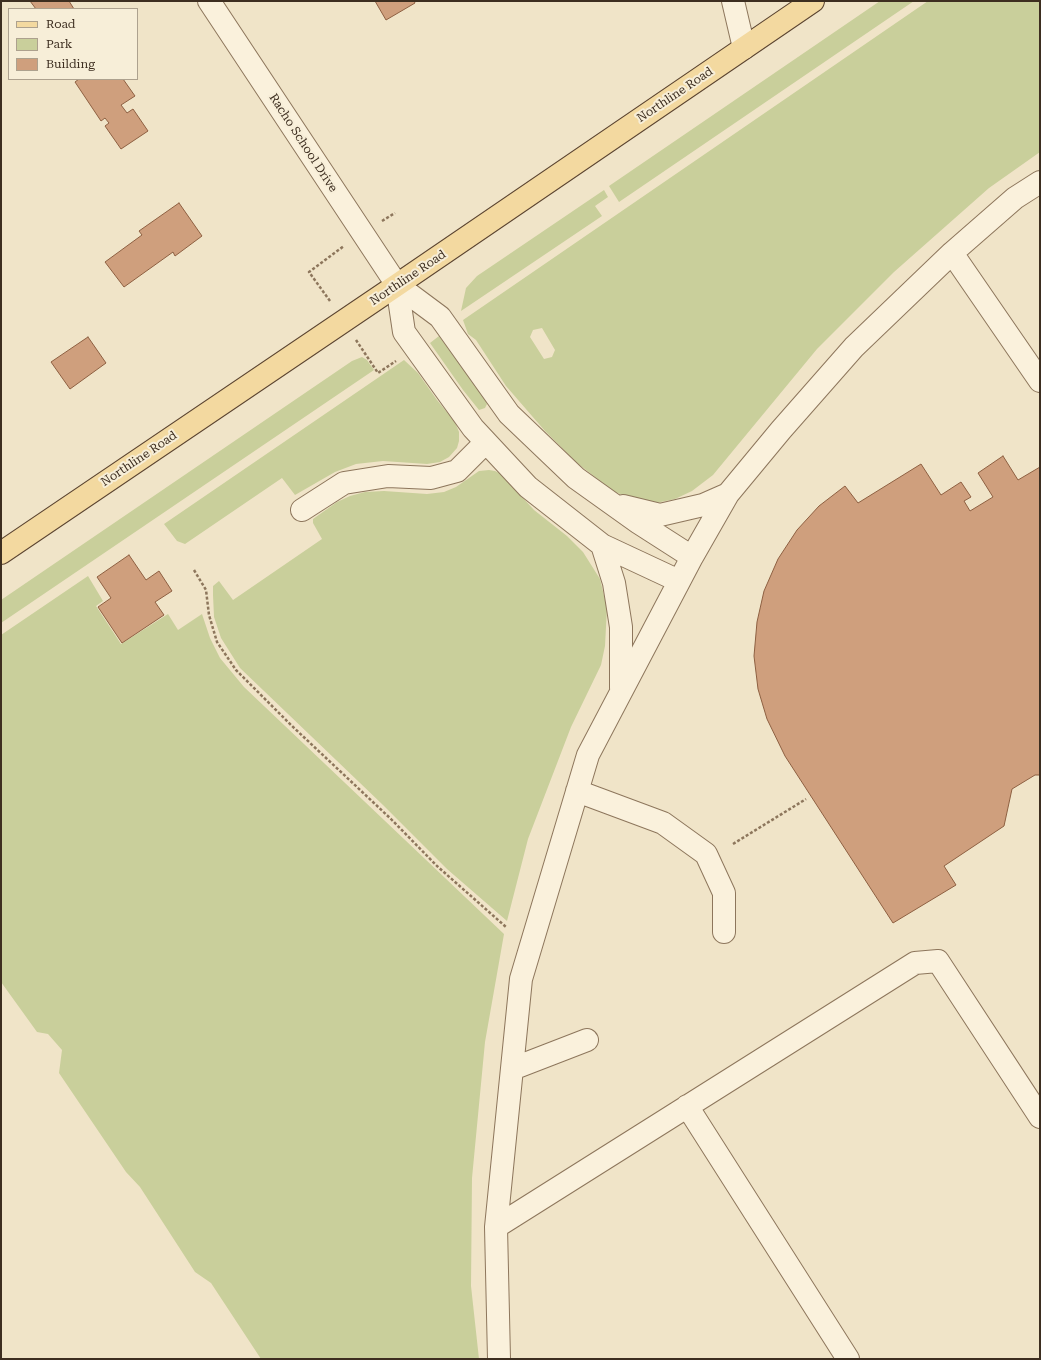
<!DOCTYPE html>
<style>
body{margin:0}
#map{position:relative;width:1041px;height:1360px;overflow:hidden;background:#f0e4c8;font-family:"Roboto Serif",serif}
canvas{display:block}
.frame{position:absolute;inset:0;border:2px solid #3d2e20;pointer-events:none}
.legend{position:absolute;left:8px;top:8px;width:130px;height:72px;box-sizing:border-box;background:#f7eed8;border:1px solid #ada18e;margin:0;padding:5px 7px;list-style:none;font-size:12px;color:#3d2e20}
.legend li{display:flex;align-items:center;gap:8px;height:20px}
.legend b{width:20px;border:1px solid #ada18e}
</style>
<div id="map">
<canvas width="1041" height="1360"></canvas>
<div class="frame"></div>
<ul class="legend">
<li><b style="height:5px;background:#f3d9a0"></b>Road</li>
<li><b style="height:11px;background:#c9cf9b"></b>Park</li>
<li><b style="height:11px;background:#cf9f7d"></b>Building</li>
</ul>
</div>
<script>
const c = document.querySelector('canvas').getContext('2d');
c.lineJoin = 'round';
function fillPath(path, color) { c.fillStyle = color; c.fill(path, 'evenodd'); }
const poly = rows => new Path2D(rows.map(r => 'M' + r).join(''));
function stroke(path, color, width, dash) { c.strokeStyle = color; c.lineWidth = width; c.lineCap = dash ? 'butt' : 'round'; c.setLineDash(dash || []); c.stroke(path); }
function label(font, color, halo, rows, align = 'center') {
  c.font = font + ' "Roboto Serif",serif'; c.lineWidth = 4; c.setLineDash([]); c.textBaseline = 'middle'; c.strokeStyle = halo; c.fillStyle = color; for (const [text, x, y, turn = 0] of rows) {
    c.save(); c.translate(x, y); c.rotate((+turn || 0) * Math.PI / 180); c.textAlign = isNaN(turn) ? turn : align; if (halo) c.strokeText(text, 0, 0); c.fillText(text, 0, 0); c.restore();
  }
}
const green = poly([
 [880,1,914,1,619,202,609,186],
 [928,1,1040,1,1040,152,989,188,894,272,817,349,713,475,692,491,675,499,656,503,634,500,613,491,577,463,545,431,506,386,476,340,468,334,463,320],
 [542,328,555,350,552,357,544,359,530,337,533,330],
 [604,190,608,197,595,206,602,216,461,311,466,288,477,276],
 [439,336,486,401,487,404,485,408,479,410,463,390,430,343],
 [362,357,367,360,374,370,1,623,1,600,352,361],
 [404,360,418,373,437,400,455,422,459,432,459,441,457,448,449,457,440,462,427,464,383,461,356,464,335,472,295,495,282,478,185,544,177,541,164,524],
 [489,470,495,471,501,474,534,510,567,536,583,552,600,579,607,608,605,646,601,665,571,727,528,839,507,921,447,869,383,805,240,668,221,638,214,617,213,595,213,586,219,581,233,600,322,539,313,523,313,519,337,502,350,496,365,492,384,491,427,494,444,492,456,487,479,471],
 [88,576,103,601,96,606,121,644,168,614,178,630,202,614,210,638,220,658,244,687,504,934,485,1042,472,1178,471,1286,479,1359,261,1359,211,1283,195,1272,140,1187,126,1172,59,1073,62,1050,48,1034,37,1032,1,982,1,635]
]);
const building = poly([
 [30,1,69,1,74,9,36,9,30,1],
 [375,1,414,1,415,3,386,20,375,1],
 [79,79,123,79,135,96,121,105,127,113,133,109,148,131,121,149,105,126,109,123,105,118,101,121,75,82,79,79],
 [179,203,202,236,175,256,173,252,124,287,105,262,142,235,139,231,179,203],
 [88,337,106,363,70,389,51,362,88,337],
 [1003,456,1018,480,1040,467,1040,775,1035,775,1012,789,1004,826,944,866,956,885,893,923,785,756,767,719,758,689,754,656,757,622,764,591,778,559,797,530,819,506,845,486,858,503,921,464,941,495,961,482,971,497,964,501,970,511,993,497,978,473,1003,456],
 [129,555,146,580,159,571,172,591,155,602,164,615,122,643,98,607,111,598,97,577,129,555]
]);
const path = poly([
 [382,221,395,213],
 [330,301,309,272,344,246],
 [356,340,378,373,396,361],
 [194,570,206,590,209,615,217,642,236,670,292,726,391,819,437,866,506,927],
 [733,844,806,799]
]);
const minor = poly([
 [209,1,397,285,440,317,509,414,576,478,639,523,692,557],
 [733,1,744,48],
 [952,253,1040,381],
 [397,285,404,332,473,428,528,487,602,545,679,581],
 [623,506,660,515,703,505,728,494],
 [302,510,344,483,388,476,431,478,457,471,486,442],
 [602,545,614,583,621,627,621,688],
 [577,791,663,823,706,854,724,893,724,932],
 [512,1069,587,1040],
 [687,1106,848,1359],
 [496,1227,915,963,938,961,1040,1117],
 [499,1359,496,1227,521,979,588,755,692,557,728,494,781,430,854,347,952,253,1015,198,1040,182]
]);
const major = poly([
 [1,553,397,285,813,1]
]);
const streetNames = [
 ["Northline Road",675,95,-34],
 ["Racho School Drive",303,143,57],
 ["Northline Road",408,278,-34],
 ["Northline Road",139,459,-34]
];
fillPath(green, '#c9cf9b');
fillPath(building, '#cf9f7d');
stroke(building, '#8d5f41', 1);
stroke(minor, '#8d765c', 24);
stroke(major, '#5b4430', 24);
stroke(path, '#8d765c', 2.5, [3, 2]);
stroke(minor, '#faf1dc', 22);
stroke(major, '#f3d9a0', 22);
label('12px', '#3d2e20', '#f7eed8', streetNames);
</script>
